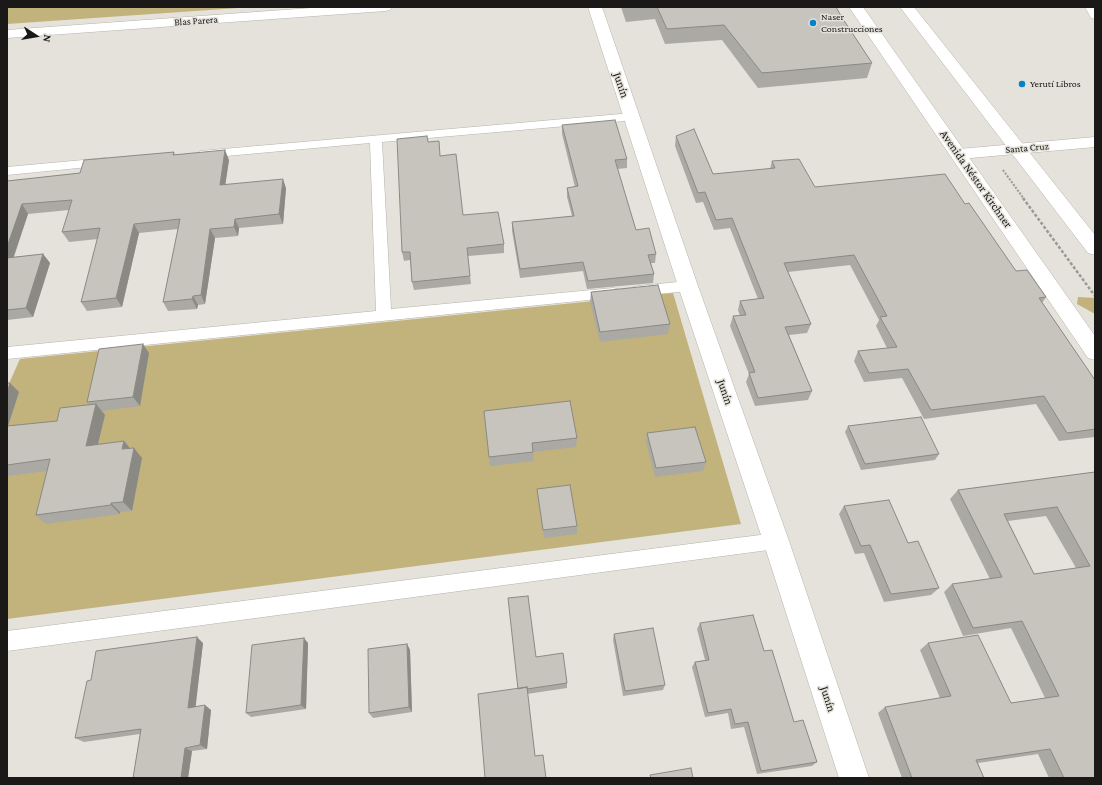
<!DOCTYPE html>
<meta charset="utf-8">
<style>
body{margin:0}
#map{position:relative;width:1102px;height:785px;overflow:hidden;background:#e4e2da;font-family:"Crimson Pro",serif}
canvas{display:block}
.frame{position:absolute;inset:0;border:8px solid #1a1917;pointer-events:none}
.north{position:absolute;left:16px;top:16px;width:40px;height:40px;-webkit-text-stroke:3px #e4e2da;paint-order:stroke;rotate:102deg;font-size:11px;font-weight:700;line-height:16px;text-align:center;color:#1a1917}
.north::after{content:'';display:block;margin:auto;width:14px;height:18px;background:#1a1917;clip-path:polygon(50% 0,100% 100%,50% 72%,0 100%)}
</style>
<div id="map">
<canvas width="1102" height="785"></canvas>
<div class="frame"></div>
<div class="north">N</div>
</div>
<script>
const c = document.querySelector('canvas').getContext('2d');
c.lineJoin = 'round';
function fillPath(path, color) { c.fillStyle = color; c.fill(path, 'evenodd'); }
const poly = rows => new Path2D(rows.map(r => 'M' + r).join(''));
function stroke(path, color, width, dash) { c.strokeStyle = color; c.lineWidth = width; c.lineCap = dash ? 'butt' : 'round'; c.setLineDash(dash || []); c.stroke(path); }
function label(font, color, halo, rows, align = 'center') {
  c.font = font + ' "Crimson Pro",serif'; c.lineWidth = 3; c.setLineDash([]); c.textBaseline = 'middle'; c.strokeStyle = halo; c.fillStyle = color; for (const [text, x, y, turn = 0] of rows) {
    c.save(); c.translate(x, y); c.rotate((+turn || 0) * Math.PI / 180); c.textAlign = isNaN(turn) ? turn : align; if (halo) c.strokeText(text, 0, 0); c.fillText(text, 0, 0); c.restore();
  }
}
const green = poly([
 [7,7,253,7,7,24],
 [673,293,741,524,7,619,7,388,20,359],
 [1078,297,1095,298,1095,314,1077,304]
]);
const pathFar1 = poly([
 [1003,170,1024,199]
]);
const path = poly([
 [1023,198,1095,296]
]);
const lane = poly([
 [1085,7,1095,7,1095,19,1091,18,1085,7],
 [632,113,636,114,638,117,636,120,382,142,391,309,613,288,618,289,620,293,618,297,7,359,7,347,376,311,370,143,204,158,200,157,198,154,200,151,632,113],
 [105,158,109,159,111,162,109,165,7,175,7,167,105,158],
 [688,281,693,282,695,286,693,290,688,291,638,296,633,295,631,291,633,287,638,286,688,281],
 [776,533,782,535,785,541,782,547,776,549,7,651,7,631,776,533]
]);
const street = poly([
 [325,7,392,7,390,10,385,11,7,38,7,30,325,7],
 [588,7,602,7,698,286,789,541,869,778,839,778,763,541,678,286,588,7],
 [1095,137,1095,147,959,159,953,158,950,154,953,150,959,149,1095,137]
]);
const secondary = poly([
 [849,7,863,7,1095,336,1095,360,1088,358,849,7],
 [900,7,914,7,1095,235,1095,255,1088,253,900,7]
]);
const wall = poly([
 [621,7,836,7,841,16,872,63,867,78,758,88,722,40,665,44,655,19,626,22],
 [562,125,627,159,627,168,617,169,636,230,656,254,655,263,651,263,654,274,653,283,587,289,583,271,520,278,512,231,512,222,572,216,567,197,567,188,575,187,562,134],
 [676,136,713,174,770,169,772,161,815,187,965,204,1016,271,1046,297,1042,303,1095,380,1095,437,1059,441,1036,404,924,419,902,378,864,382,854,361,858,351,887,348,876,326,879,320,850,265,788,272,811,324,807,333,789,335,812,391,808,400,755,406,746,382,749,374,730,326,733,316,740,316,738,310,740,301,758,299,730,228,714,230,703,202,696,203,675,146],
 [428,142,440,155,463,215,504,244,504,253,468,256,471,284,414,290,412,282,410,260,404,261,402,252],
 [174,152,175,155,229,160,225,184,286,188,283,224,239,228,238,236,215,238,205,304,198,305,197,309,168,311,163,302,178,229,139,233,122,307,87,311,81,302,98,239,69,242,62,232,69,210,28,214,14,257,43,254,50,263,33,317,7,320,7,181,80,173],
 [591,292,670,324,668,334,600,342,590,302],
 [149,353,140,406,101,411,105,415,98,444,124,441,130,448,142,458,132,511,120,512,120,514,46,524,36,515,47,471,7,476,7,383,10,383,19,392,8,426,57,421,89,405,87,402],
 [484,411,577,438,576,447,533,452,534,461,490,466],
 [848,426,939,454,935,460,861,470,845,432],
 [647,433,706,462,703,471,655,477,646,442],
 [1095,472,1095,778,1049,778,1038,754,978,763,984,778,902,778,878,713,885,707,940,698,920,650,928,643,1011,703,1045,698,1011,628,963,636,944,592,952,584,990,579,950,499,958,490],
 [1046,516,1076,568,1034,574,1008,521],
 [537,489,577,526,577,534,544,538,538,498],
 [844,506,908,543,939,588,931,595,884,602,864,553,855,554,839,514],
 [700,623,764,651,794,722,817,762,812,766,757,774,744,727,731,729,728,713,705,717,692,667,695,662,705,660,697,629],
 [614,634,665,685,663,690,623,696,613,640],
 [203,643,195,707,211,710,207,749,192,751,188,778,133,778,140,734,84,742,75,738],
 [308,643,306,709,251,717,246,713],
 [407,644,410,650,412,712,373,718,369,713],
 [536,657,567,683,567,688,527,694,535,756,485,778,518,689]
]);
const shadedWall = poly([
 [225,150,229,160,224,194,220,185],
 [283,179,286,188,283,224,279,214],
 [22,204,28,214,10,267,7,263,7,247],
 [235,219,239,228,238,236,234,227],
 [134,224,139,233,122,307,116,298],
 [210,229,215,238,205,304,201,295],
 [43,254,50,263,33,317,26,308],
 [193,296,198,305,197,309,192,299],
 [143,344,149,353,140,406,133,397],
 [10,383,19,392,7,429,7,393],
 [96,404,105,415,95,456,86,446],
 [124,441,132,451,122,449],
 [134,448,142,458,132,511,123,502],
 [111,503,120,512,120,514,111,505],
 [197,637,203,643,195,712,188,708],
 [304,638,308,643,306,709,301,705],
 [407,644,410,650,412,712,409,707],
 [205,705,211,710,207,749,200,745],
 [185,748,192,751,188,778,181,778]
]);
const building = poly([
 [657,7,836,7,841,16,872,63,762,73,724,25,667,29,657,7],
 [615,120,627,159,615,160,636,230,649,228,656,254,648,255,654,274,588,281,583,262,520,269,512,222,574,216,567,188,578,186,562,125,615,120],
 [694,129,713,174,775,168,772,161,799,159,815,187,945,174,965,204,969,203,1016,271,1027,270,1046,297,1039,298,1095,380,1095,429,1067,433,1044,396,931,410,908,369,869,373,858,351,897,347,880,317,887,316,854,255,784,263,811,324,785,327,812,391,758,398,749,373,755,372,733,316,746,315,740,301,764,298,732,218,716,220,705,192,698,193,676,136,694,129],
 [427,136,428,142,439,141,440,156,456,154,463,215,498,212,504,244,467,248,470,276,412,282,410,252,402,252,397,139,427,136],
 [225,150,220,185,283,179,279,214,235,219,234,227,210,229,201,295,193,296,192,299,163,302,180,219,134,224,116,298,81,302,100,228,62,232,72,200,22,204,7,247,7,181,80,173,84,160,174,152,173,155,225,150],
 [43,254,26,308,7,310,7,258,43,254],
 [658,285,670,324,600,332,591,292,658,285],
 [143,344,133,397,87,402,99,349,143,344],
 [7,383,10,383,7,393,7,383],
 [570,401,577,438,532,443,533,452,489,457,484,411,570,401],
 [96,404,86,446,124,441,122,449,134,448,123,502,111,503,111,505,36,515,50,459,7,465,7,426,57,421,60,408,96,404],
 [921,417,939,454,865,464,848,426,921,417],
 [695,427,706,462,656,468,647,433,695,427],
 [1095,472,1095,778,1064,778,1050,749,976,760,984,778,912,778,885,707,951,696,928,643,978,635,1011,703,1059,696,1022,621,973,628,952,584,1002,577,958,490,1095,472],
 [1057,507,1090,566,1034,574,1004,514,1057,507],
 [570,485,577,526,543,530,537,489,570,485],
 [889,500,908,543,918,541,939,588,891,594,870,545,861,546,844,506,889,500],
 [528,596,536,657,563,653,567,683,527,689,527,687,518,689,508,598,528,596],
 [753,615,764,651,772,650,794,722,803,720,817,762,761,771,748,722,735,724,731,709,708,713,695,662,709,660,700,623,753,615],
 [653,628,665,685,625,691,614,634,653,628],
 [197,637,188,708,205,705,200,745,185,748,181,778,133,778,141,729,75,738,87,681,91,680,96,651,197,637],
 [304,638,301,705,246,713,252,645,304,638],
 [407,644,409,707,369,713,368,649,407,644],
 [527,687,535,756,543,755,546,778,485,778,478,694,527,687],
 [691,768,693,778,651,778,650,775,691,768]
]);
const markers = [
 [813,23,4,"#0182ca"],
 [1022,84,4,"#0182ca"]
];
const farPoinames = [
 ["Naser",821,17],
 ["Construcciones",821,29],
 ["Yerutí Libros",1030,84]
];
const farStreetnames = [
 ["Blas Parera",196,21,-4],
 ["Santa Cruz",1027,148,-5]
];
const streetNames = [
 ["Junín",621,85,71],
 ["Avenida Néstor Kirchner",976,179,55],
 ["Junín",725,392,71],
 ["Junín",828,699,72]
];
fillPath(green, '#c2b27b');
stroke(lane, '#b5b3ab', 1);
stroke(street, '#b5b3ab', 1);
stroke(secondary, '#b5b3ab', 1);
stroke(pathFar1, '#9a9893', 2, [2, 1.5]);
stroke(path, '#9a9893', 2.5, [3, 2]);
fillPath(lane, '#fff');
fillPath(street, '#fff');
fillPath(secondary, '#fff');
fillPath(wall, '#aaa9a3');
fillPath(shadedWall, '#8b8984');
fillPath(building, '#c6c4bd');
stroke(building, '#8b8984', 1);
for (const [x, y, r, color] of markers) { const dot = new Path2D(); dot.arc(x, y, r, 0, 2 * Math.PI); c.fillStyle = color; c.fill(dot); stroke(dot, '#e4e2da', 1.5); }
label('10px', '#1a1917', '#e4e2da', farPoinames, 'left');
label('10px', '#1a1917', '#e4e2da', farStreetnames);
label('12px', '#1a1917', '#e4e2da', streetNames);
</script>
